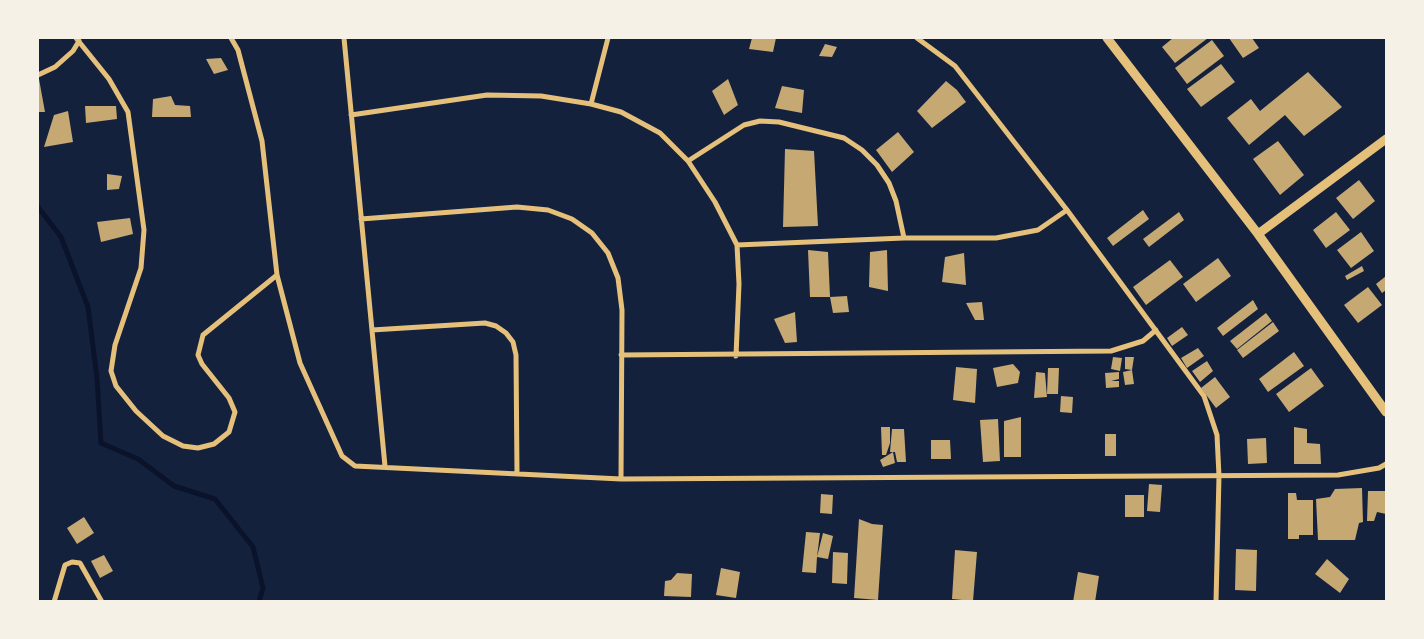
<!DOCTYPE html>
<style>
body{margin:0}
#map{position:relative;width:1424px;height:639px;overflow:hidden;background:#14213d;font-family:Commissioner,sans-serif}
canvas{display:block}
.frame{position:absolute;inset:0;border:39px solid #f6f1e7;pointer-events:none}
</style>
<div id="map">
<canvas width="1424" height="639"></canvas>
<div class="frame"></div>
</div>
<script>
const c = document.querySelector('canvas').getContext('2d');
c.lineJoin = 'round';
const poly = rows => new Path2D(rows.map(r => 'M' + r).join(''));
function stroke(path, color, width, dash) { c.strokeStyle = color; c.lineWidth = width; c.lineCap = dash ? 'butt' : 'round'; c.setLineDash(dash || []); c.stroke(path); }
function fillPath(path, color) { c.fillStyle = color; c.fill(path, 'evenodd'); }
const stream = poly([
 [38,207,61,237,88,307,97,378,101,443,138,459,174,486,215,499,253,547,263,588,259,602]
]);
const building = poly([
 [752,38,776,38,773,52,749,49],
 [1173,38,1208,38,1175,63,1162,47],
 [1229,38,1252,38,1259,48,1243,58],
 [1212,40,1224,56,1187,84,1175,68],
 [825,44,837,47,832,57,819,56],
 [221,58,228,70,214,74,206,59],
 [1221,64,1235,82,1201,107,1187,89],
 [1308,72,1342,107,1304,136,1285,115,1249,145,1227,118,1251,99,1260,111],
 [39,79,45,112,38,112],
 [728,79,738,105,724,115,712,91],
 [946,81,957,90,966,102,932,128,917,111],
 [782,86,804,90,802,113,775,108],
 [171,96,175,105,190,106,191,117,152,117,153,99],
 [85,106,116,106,117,119,86,123],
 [68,111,73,142,44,147,54,115],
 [898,132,914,152,892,172,876,150],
 [1278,141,1304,175,1280,195,1253,159],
 [785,149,814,151,818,226,783,227],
 [107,174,122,176,119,189,107,190],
 [1359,180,1375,201,1353,219,1336,198],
 [1143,210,1149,219,1113,246,1107,238],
 [1179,212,1184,220,1149,247,1143,239],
 [1336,212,1350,230,1326,248,1313,230],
 [130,218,133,234,101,242,97,222],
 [1361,232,1374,251,1351,268,1337,250],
 [808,250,828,252,830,297,810,297],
 [887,250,888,291,869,287,870,252],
 [964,253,966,285,942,282,945,257],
 [1218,258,1231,276,1196,302,1183,284],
 [1170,260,1183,277,1146,305,1133,287],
 [1362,266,1364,271,1347,280,1345,276],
 [1386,276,1386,290,1382,293,1376,284],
 [1368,287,1382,305,1358,323,1344,305],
 [847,296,849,312,833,313,830,297],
 [1253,300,1258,309,1223,336,1217,328],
 [982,302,984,320,975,320,966,303],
 [795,312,797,342,785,343,774,319],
 [1266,313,1272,321,1237,349,1230,341],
 [1273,322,1279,331,1243,358,1237,350],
 [1182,327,1188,335,1172,346,1167,338],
 [1198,348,1204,356,1187,368,1181,358],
 [1294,352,1304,366,1268,392,1259,379],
 [1113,357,1122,358,1120,371,1111,369],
 [1125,357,1134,357,1132,370,1125,369],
 [1207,361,1213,371,1200,382,1192,371],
 [1013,364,1020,372,1018,383,997,387,993,368],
 [956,367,977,369,975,403,953,400],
 [1048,368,1059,368,1058,394,1047,394],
 [1311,368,1324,386,1289,412,1276,394],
 [1132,370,1134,384,1125,385,1123,372],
 [1036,372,1045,373,1047,397,1034,398],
 [1119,372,1119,379,1111,381,1119,381,1119,387,1106,388,1105,373],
 [1215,377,1230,397,1216,408,1201,388],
 [1061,396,1073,397,1072,413,1060,412],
 [1021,417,1021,457,1004,457,1004,421],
 [998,419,1000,461,983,462,980,420],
 [881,427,890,427,890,443,886,455,882,455],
 [1294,427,1307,429,1307,443,1320,444,1321,464,1294,464],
 [892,429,904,429,906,462,897,462,895,452,890,452],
 [1105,434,1116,434,1116,456,1105,456],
 [1266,438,1267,463,1248,464,1247,439],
 [931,440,950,440,951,459,931,459],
 [893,452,895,463,883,467,880,460],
 [1149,484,1162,485,1160,512,1147,511],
 [1362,488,1363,522,1359,523,1355,540,1318,540,1316,499,1330,497,1335,489],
 [1368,491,1386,491,1386,514,1377,512,1374,521,1367,521],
 [1288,493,1296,493,1297,500,1313,500,1313,535,1299,535,1299,539,1288,539],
 [821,494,833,495,832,514,820,513],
 [1125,495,1144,495,1144,517,1125,517],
 [84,517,94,533,77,544,67,528],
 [859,519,872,524,883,525,878,600,854,598],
 [806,532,820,533,817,557,823,533,833,536,828,559,817,557,816,573,802,572],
 [1236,549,1257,550,1256,591,1235,590],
 [955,550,977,552,973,601,952,599],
 [833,552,848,553,847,584,832,583],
 [104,555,113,571,100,578,91,561],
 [1327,559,1349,579,1340,593,1315,574],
 [721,568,740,572,736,598,716,595],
 [1078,572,1099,576,1095,602,1073,602],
 [677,573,692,574,691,597,664,596,665,581,671,580]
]);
const minor = poly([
 [76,38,109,79,128,112,144,230,141,268,115,345,111,371,116,386,136,411,163,436,183,446,198,448,214,444,229,432,235,412,229,398,202,364,198,355,203,335,277,275,300,363,342,456,355,466,621,479,1338,475,1379,468,1386,464],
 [231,38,238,50,262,141,277,275],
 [344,38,385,466],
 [917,38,955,66,1067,210,1204,396,1217,435,1219,476,1216,602],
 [38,75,55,67,73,51,79,41],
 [591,104,608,38],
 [351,115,487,95,541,96,591,104,621,112,660,133,688,161,715,202,737,245,739,284,736,356],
 [688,161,744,125,760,121,779,122,844,138,862,150,877,165,889,183,896,201,904,238],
 [361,219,517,207,548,210,572,219,592,233,608,253,618,278,622,310,621,479],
 [737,245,904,238,996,238,1038,230,1067,210],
 [372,330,485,323,496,326,506,333,513,342,516,355,517,473],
 [621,355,1111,351,1143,341,1156,330],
 [54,602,65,565,72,562,80,563,102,602]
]);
const tertiary = poly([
 [1107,38,1258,234,1386,412],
 [1258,234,1386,139]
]);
stroke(stream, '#0b132b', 5);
fillPath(building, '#c6a872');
stroke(minor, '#e5c07b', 5);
stroke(tertiary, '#e5c07b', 9);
</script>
